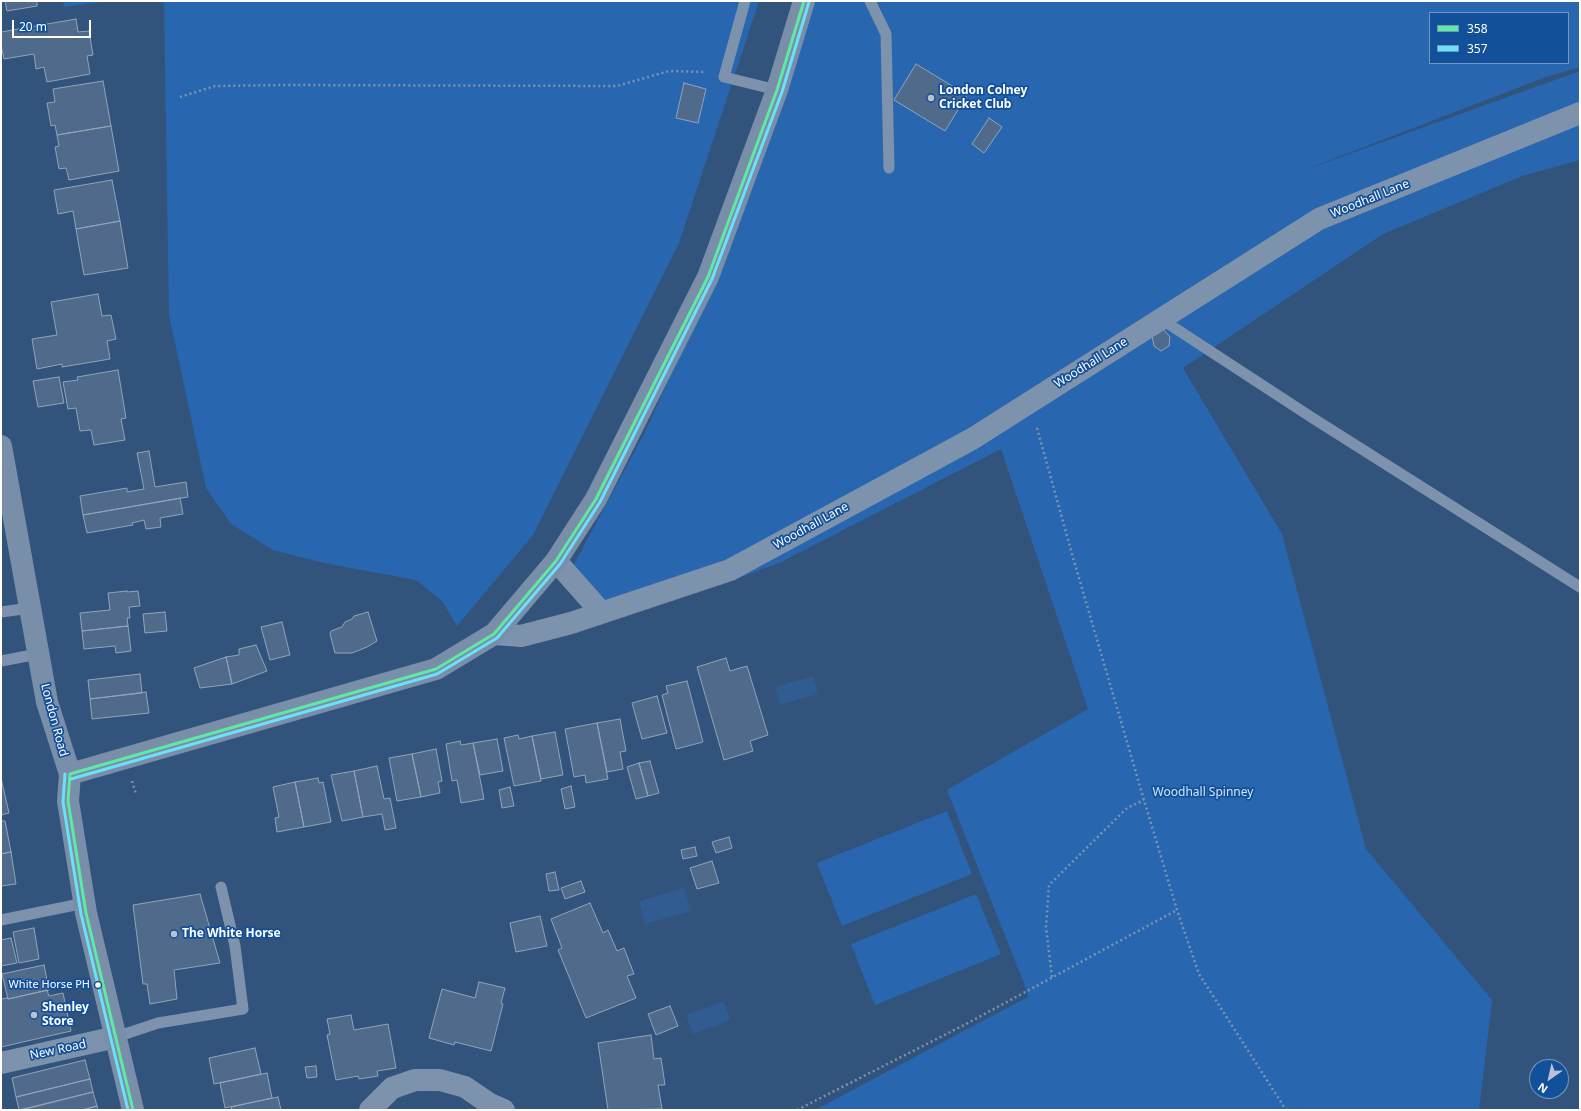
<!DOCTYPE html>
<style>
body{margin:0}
#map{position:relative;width:1581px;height:1111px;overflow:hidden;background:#32537b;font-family:"Noto Sans",sans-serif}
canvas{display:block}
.frame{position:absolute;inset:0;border:2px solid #fff;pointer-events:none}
.legend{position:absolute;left:1429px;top:12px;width:140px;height:52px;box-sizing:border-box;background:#13509a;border:1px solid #7196c2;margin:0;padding:5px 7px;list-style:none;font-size:12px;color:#fff}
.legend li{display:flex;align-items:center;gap:8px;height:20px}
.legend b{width:20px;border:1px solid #7196c2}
.north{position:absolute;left:1529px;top:1059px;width:40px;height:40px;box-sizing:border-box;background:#13509a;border:1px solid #7196c2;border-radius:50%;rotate:214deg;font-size:11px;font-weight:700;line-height:16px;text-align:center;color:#fff}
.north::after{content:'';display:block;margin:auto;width:14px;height:18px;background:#b7c3d1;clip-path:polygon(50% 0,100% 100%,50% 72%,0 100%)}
.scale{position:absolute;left:12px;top:20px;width:79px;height:18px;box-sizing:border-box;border:2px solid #fff;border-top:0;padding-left:5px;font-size:12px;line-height:14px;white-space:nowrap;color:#fff;-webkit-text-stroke:3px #13509a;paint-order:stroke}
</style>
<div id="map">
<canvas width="1581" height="1111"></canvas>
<div class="frame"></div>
<ul class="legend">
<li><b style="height:5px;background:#60e9a3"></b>358</li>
<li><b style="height:5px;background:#6ddff8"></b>357</li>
</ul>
<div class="north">N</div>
<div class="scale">20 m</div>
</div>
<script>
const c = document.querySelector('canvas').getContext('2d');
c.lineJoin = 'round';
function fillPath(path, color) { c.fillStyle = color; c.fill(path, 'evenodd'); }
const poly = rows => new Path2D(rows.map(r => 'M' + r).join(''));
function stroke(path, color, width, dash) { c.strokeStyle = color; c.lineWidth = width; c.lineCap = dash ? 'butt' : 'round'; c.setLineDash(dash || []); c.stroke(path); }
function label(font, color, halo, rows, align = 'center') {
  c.font = font + ' "Noto Sans",sans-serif'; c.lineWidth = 3.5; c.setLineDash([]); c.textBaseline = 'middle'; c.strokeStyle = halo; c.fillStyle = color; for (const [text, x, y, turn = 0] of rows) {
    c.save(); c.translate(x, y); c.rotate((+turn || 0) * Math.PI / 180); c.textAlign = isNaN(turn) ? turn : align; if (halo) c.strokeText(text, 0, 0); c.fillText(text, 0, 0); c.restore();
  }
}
const green = poly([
 [63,1,107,1,64,7],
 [164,1,759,1,679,243,533,535,457,626,442,601,416,580,324,563,273,550,231,524,206,488,169,315],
 [813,1,1580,1,1580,67,1546,77,1299,172,1580,71,1580,160,1522,176,1383,234,1183,368,1282,534,1366,849,1492,1000,1479,1110,815,1110,1028,997,1025,986,947,790,1088,709,1001,449,781,562,726,583,607,603,571,570,647,428,741,216],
 [1430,13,1568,13,1568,63,1430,63],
 [947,811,972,874,842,926,817,863],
 [976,894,1001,954,875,1005,851,944]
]);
const water = poly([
 [813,676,818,694,780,705,775,687],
 [684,888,691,911,645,924,639,901],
 [723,1001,731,1020,693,1034,686,1015]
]);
const building = poly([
 [5,1,37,1,37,6,7,11,5,1],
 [76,19,78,32,89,31,93,55,87,56,90,74,47,82,44,67,36,69,34,54,4,59,1,45,1,32,76,19],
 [916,64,967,95,945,131,894,100,916,64],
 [103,81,111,126,57,135,55,125,51,126,47,103,55,102,53,89,103,81],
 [684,83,706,89,698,123,676,118,684,83],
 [989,118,1002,127,984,153,972,144,989,118],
 [111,126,119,171,69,180,66,168,59,169,55,147,59,146,57,135,111,126],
 [112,180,120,221,76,229,73,211,58,214,54,190,112,180],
 [120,221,128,268,84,275,76,229,120,221],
 [98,294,102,316,111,315,116,339,107,341,110,359,62,367,62,364,37,369,32,339,57,335,51,302,98,294],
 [1163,329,1170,337,1169,346,1161,351,1154,346,1152,336,1163,329],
 [118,370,126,418,121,419,125,440,94,445,91,430,80,431,76,408,68,409,63,382,78,380,77,377,118,370],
 [59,377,64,403,38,407,33,381,59,377],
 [149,451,155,487,186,482,188,497,83,515,80,496,127,488,127,492,144,489,137,453,149,451],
 [180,498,183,514,160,518,161,527,146,529,144,520,132,523,133,525,87,533,83,515,180,498],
 [127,591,127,592,138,591,140,606,129,607,130,618,127,618,128,626,82,631,80,613,110,610,108,593,127,591],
 [165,612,167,631,145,633,143,614,165,612],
 [368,612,377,641,367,647,352,653,335,653,330,634,331,631,342,627,345,622,352,619,354,616,368,612],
 [282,622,290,655,270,660,261,627,282,622],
 [128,626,131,651,116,653,115,646,84,649,82,631,128,626],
 [256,645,267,671,232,684,226,657,239,655,239,649,256,645],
 [226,657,232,684,200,688,194,668,226,657],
 [726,658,730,671,747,666,768,735,750,741,753,751,724,760,697,667,726,658],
 [140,674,142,693,90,699,88,680,140,674],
 [687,681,703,742,676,749,662,695,668,693,666,686,687,681],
 [146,692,149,713,92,719,90,699,146,692],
 [657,696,667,733,642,739,632,703,657,696],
 [620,719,626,751,620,752,623,769,607,772,597,723,620,719],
 [597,723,608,779,586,783,585,775,574,777,565,729,597,723],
 [555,732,563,775,541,779,532,736,555,732],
 [518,735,519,739,532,736,541,781,514,786,504,738,518,735],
 [497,739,503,771,480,775,473,743,497,739],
 [460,741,461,745,473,743,484,799,461,803,457,780,452,781,446,744,460,741],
 [436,749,442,781,438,782,440,793,421,797,412,754,436,749],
 [412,754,421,797,397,801,389,758,412,754],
 [650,761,659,793,648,796,639,763,650,761],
 [639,763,648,796,636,799,627,767,639,763],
 [377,766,384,799,390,798,396,828,385,830,382,814,363,817,354,771,377,766],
 [354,771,363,817,342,821,331,775,354,771],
 [1,778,9,813,1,815,1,778],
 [318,778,319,783,323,782,331,822,304,827,295,782,318,778],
 [295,782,304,827,277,832,275,818,279,817,273,787,295,782],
 [571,786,575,807,565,809,561,789,571,786],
 [510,787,514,806,502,808,499,790,510,787],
 [1,821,5,821,11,852,1,854,1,821],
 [729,837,732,848,716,853,712,842,729,837],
 [695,847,697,856,683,859,681,850,695,847],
 [11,852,16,884,1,886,1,854,11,852],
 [712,861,719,883,697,889,690,868,712,861],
 [555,872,559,890,549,891,546,874,555,872],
 [581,881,585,892,565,899,561,888,581,881],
 [200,894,220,963,174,970,177,999,150,1004,147,984,143,984,133,905,200,894],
 [590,903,603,933,608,930,617,951,624,948,634,974,627,976,636,998,586,1018,558,950,562,948,551,919,590,903],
 [540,916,547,946,516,952,510,923,540,916],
 [34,928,39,959,19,963,13,932,34,928],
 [11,938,17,963,1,966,1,940,11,938],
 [44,965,49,990,8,999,2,974,44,965],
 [479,982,505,988,501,1003,503,1004,491,1051,455,1042,454,1045,429,1038,442,989,475,998,479,982],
 [47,990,49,996,63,993,71,1031,1,1047,1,999,7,998,8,999,47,990],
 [670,1006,678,1026,656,1035,648,1014,670,1006],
 [351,1015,354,1030,388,1024,396,1068,377,1071,378,1076,359,1079,358,1076,336,1080,327,1035,330,1034,327,1019,351,1015],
 [651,1035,654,1059,661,1058,665,1085,658,1085,662,1109,608,1110,598,1043,651,1035],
 [255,1048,261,1074,214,1084,209,1058,255,1048],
 [85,1060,90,1079,16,1097,12,1078,85,1060],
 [316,1066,317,1077,307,1078,305,1067,316,1066],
 [267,1073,272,1098,225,1108,220,1083,267,1073],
 [90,1079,93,1092,19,1110,16,1097,90,1079],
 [93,1092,97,1106,82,1110,26,1110,26,1109,93,1092],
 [278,1097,281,1110,232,1110,231,1107,278,1097],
 [97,1106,98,1110,82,1110,97,1106]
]);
const path = poly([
 [180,97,215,86,284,85,617,86,669,71,706,72],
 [1037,428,1074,561,1144,800,1177,910,1199,974,1286,1110],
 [132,781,136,794],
 [1052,977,1046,927,1049,885,1127,808,1144,800],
 [797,1110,966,1024,1177,910]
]);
const lane = poly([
 [745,1,724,77,777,90],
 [870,1,886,34,889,168],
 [1161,319,1311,417,1580,587],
 [1,612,30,608],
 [1,661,38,654],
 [1,920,85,903],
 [116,1037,158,1023,243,1009,235,946,221,887]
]);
const street = poly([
 [556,561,602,613],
 [494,634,521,636,571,623,730,570,972,439,1319,219,1580,113],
 [1,1063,116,1037],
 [370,1110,392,1088,415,1080,440,1080,465,1087,490,1104,504,1110]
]);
const secondary = poly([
 [1,446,47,702,70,774,68,801,86,913,133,1110],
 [70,774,436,669,494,634,556,561,596,499,708,277,777,90,804,1]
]);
const bus1 = poly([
 [70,774,436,669,494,634,556,561,596,499,708,277,777,90,804,1],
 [70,774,68,801,86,913,133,1110]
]);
const bus2 = poly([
 [65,774,63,802,81,914,128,1110],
 [71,779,437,674,497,638,560,564,600,502,712,279,782,92,809,2]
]);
const markers = [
 [931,98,4,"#b7c3d1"],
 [174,934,4,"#b7c3d1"],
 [98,985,3.5,"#fff"],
 [34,1015,4,"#b7c3d1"]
];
const busNames = [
 ["White Horse PH",90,985]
];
const poiNames = [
 ["London Colney",939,91],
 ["Cricket Club",939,105],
 ["The White Horse",182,934],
 ["Shenley",42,1008],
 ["Store",42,1022]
];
const streetNames = [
 ["Woodhall Lane",1370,199,-22],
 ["Woodhall Lane",1091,363,-32],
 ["Woodhall Lane",811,526,-29],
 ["London Road",54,720,75],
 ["New Road",58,1050,-12]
];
const parkNames = [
 ["Woodhall Spinney",1203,793]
];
fillPath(green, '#2867b0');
fillPath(water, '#315c91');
fillPath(building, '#4f6a8a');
stroke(building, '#91a4ba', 1);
stroke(path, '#7d93ad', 2.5, [2, 3]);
stroke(lane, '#7d93ad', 11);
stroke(street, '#7d93ad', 22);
stroke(secondary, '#788ea9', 22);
stroke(bus1, '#60e9a3', 3);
stroke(bus2, '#6ddff8', 3);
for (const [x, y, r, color] of markers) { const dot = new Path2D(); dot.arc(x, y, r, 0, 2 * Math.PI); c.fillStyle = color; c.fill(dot); stroke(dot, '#13509a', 1.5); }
label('11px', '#fff', '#13509a', busNames, 'right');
label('bold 12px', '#fff', '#13509a', poiNames, 'left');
label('12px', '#fff', '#13509a', streetNames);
label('12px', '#cfe5fd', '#13509a', parkNames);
</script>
